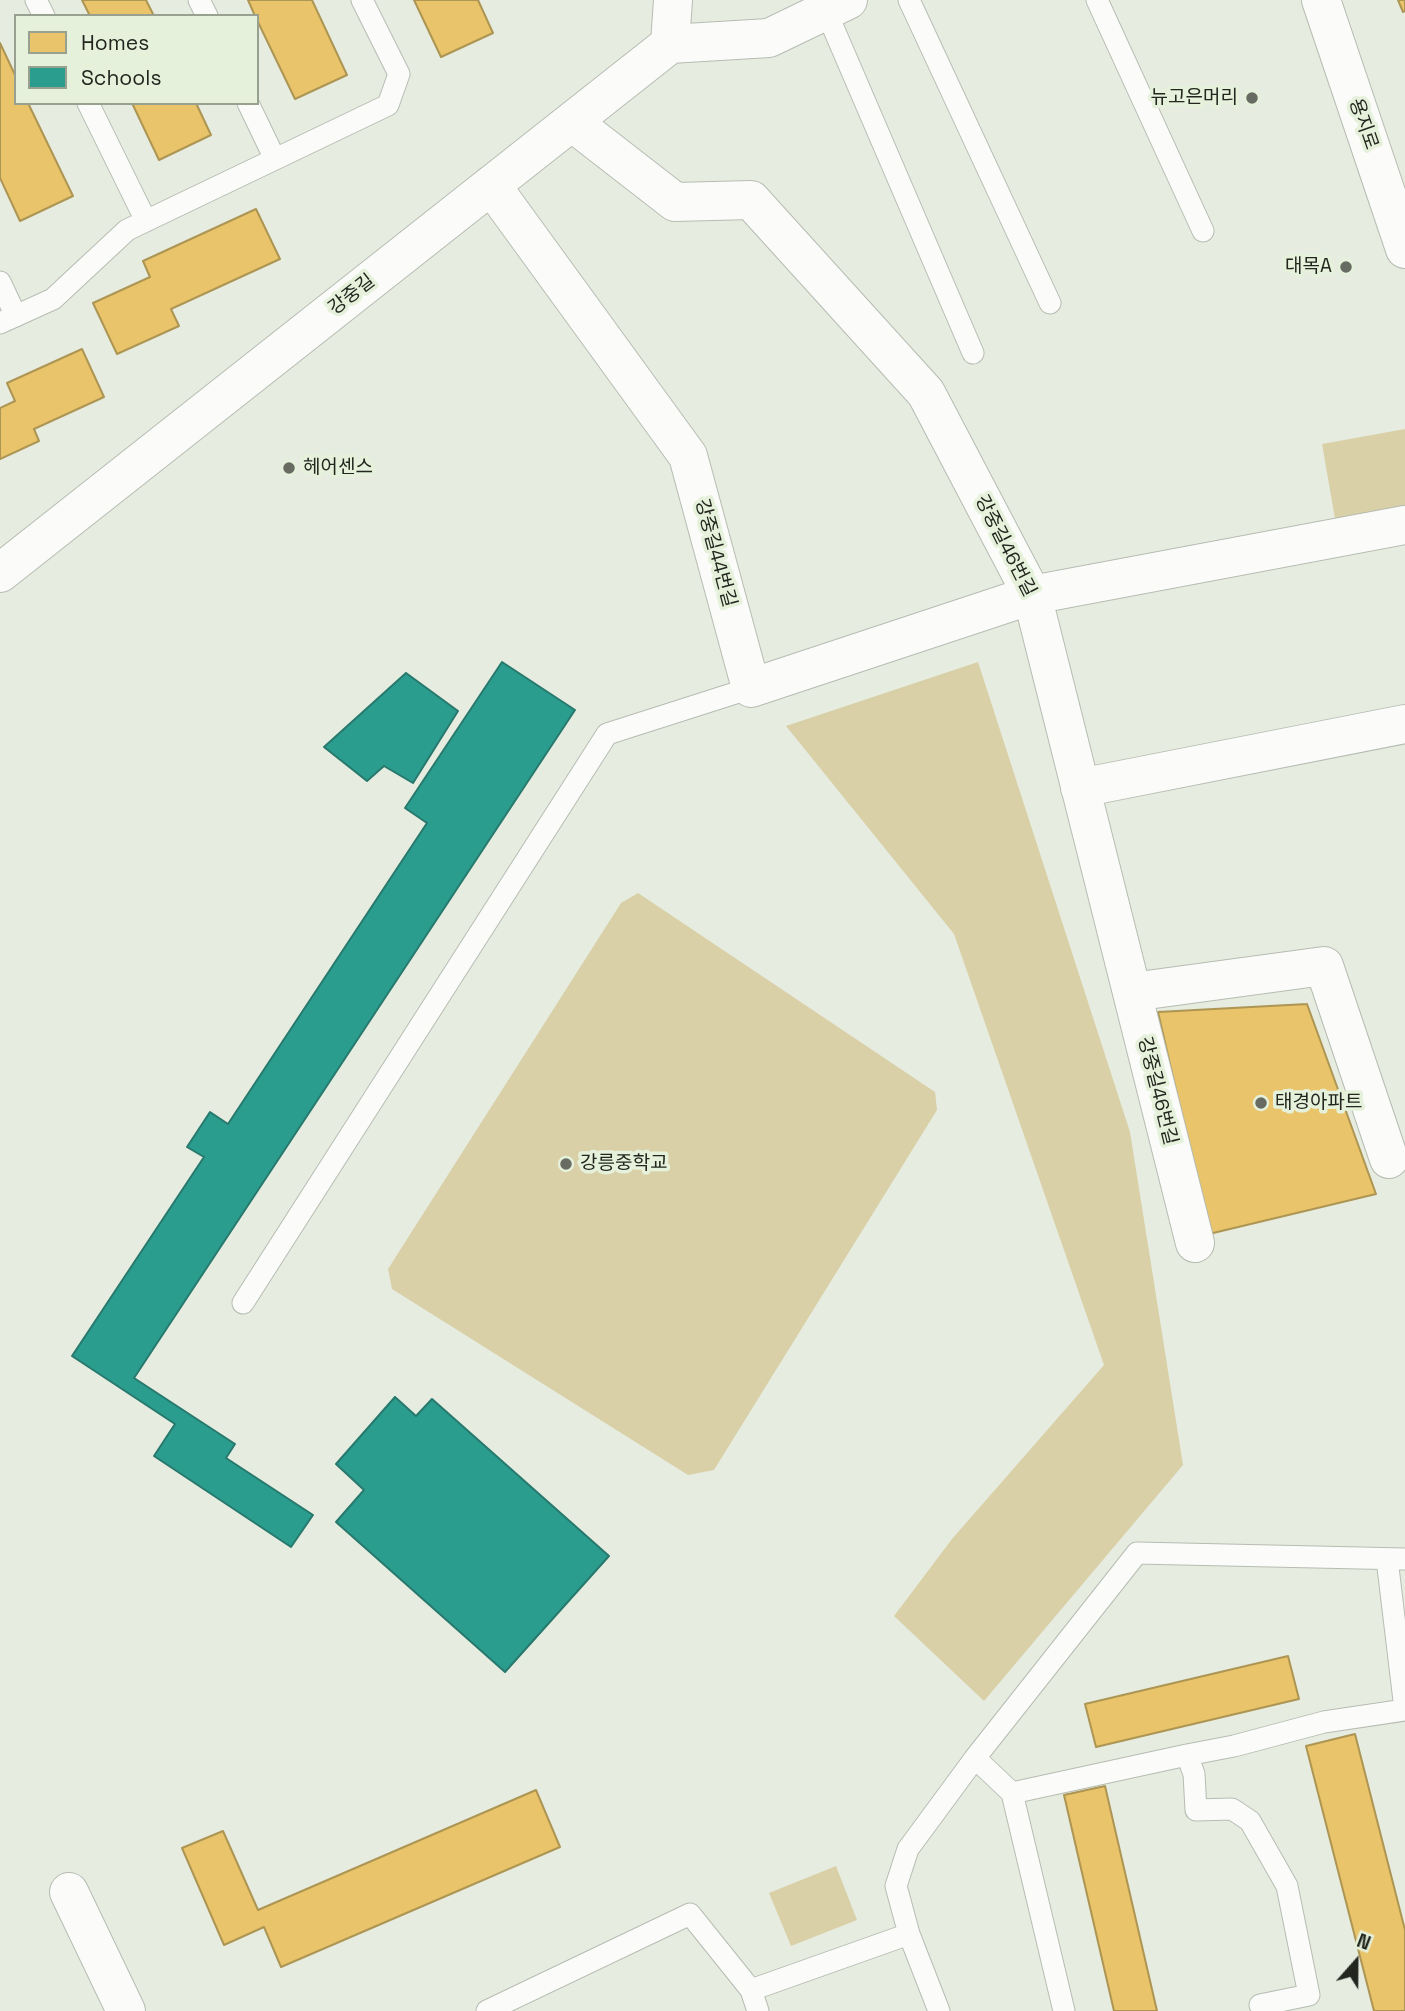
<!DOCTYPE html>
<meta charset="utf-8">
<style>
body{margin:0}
#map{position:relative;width:1405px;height:2011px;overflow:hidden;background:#e6ece0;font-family:"Space Grotesk",sans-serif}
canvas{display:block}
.legend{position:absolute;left:14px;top:14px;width:245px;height:91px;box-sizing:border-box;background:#e6f1db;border:2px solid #98a08f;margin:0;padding:9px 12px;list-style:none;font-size:21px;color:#22261e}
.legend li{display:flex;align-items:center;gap:14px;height:35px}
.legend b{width:35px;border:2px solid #98a08f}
.north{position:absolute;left:1321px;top:1927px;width:70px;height:70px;-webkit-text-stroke:5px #e6f1db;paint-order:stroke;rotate:21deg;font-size:19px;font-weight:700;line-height:28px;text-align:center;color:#22261e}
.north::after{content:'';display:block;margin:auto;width:24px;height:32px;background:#22261e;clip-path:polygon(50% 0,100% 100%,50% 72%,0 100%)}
</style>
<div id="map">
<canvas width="1405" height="2011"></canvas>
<ul class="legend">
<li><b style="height:19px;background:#e9c46a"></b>Homes</li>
<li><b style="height:19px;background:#2a9d8f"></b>Schools</li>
</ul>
<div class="north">N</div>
</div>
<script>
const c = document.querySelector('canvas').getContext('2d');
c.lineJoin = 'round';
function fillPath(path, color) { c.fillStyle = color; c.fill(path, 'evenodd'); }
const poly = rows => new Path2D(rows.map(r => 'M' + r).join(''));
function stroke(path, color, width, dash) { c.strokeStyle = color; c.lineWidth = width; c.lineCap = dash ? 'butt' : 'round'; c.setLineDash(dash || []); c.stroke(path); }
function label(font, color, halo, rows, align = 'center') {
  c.font = font + ' "Space Grotesk","Noto Sans KR",sans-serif'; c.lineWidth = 7; c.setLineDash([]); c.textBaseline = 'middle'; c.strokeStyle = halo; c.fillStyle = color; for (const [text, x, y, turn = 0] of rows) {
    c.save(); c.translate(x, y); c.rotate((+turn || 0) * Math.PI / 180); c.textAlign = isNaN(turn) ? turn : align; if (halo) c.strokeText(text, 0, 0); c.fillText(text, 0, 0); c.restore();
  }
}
const green = poly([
 [1405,429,1405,525,1338,536,1322,444],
 [978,662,1130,1132,1183,1465,984,1701,894,1616,952,1539,1104,1365,954,934,786,726],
 [638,893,935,1092,937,1110,714,1470,688,1475,392,1289,388,1269,621,903],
 [836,1866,857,1920,791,1946,769,1893]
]);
const homes = poly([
 [82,0,146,0,154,16,90,16,82,0],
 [248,0,312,0,347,75,295,99,257,20,257,16,255,16,248,0],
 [414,0,478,0,493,33,441,57,414,0],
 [1398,0,1405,0,1405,11,1403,12,1398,0],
 [0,43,16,77,16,103,28,103,73,196,20,221,0,178,0,43],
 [132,103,196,103,211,135,159,160,132,103],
 [256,209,280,259,171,309,179,326,117,354,93,303,150,277,143,261,256,209],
 [82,349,104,397,34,429,39,441,0,459,0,408,15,401,7,383,82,349],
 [1307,1004,1376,1194,1209,1234,1158,1012,1307,1004],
 [1288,1656,1299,1699,1096,1747,1085,1704,1288,1656],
 [1355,1734,1405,1930,1405,2011,1374,2011,1306,1746,1355,1734],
 [1105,1786,1157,2011,1114,2011,1064,1795,1105,1786],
 [536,1790,560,1847,281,1967,264,1927,224,1945,182,1848,223,1831,258,1910,536,1790]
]);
const schools = poly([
 [502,662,575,710,134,1378,235,1444,226,1458,313,1515,291,1547,154,1456,175,1424,72,1356,204,1157,187,1147,210,1112,228,1124,427,823,405,808,502,662],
 [406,673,458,711,413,783,384,766,367,781,324,747,406,673],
 [395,1397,416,1416,432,1399,609,1556,505,1672,336,1522,364,1490,336,1464,395,1397]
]);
const service = poly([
 [36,0,44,16],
 [199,0,207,16],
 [909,0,1050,303],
 [1097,0,1203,231],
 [826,11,973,353],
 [88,103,146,221],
 [248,103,275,159],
 [0,282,16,316],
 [0,323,53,299,127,230,388,105,399,74,362,0],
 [243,1303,607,734,751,688],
 [1387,1559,1405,1709],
 [975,1758,1012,1793,1064,2011],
 [1012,1793,1187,1755],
 [751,1990,758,2011],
 [1260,2005,1309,1995,1287,1886,1250,1821,1232,1809,1196,1810,1194,1774,1187,1755,1234,1746,1324,1722,1405,1710],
 [487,2011,690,1914,751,1990,909,1934],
 [939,2011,909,1934,896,1886,908,1849,975,1758,1137,1553,1405,1559]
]);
const minor = poly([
 [670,44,769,38,848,0],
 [572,122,675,202,751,200,926,393,1032,595,1195,1243],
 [491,185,688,456,751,688,1032,595,1405,525],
 [0,573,670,44,673,0],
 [1080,788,1405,724],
 [1132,992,1324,966,1389,1159],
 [69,1892,126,2011]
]);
const tertiary = poly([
 [1321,0,1405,249]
]);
const markers = [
 [1252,98,7,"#676b62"],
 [1346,267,7,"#676b62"],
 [289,468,7,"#676b62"],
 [1261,1103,7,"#676b62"],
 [566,1164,7,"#676b62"]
];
const poiNames = [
 ["뉴고은머리",1238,98,"right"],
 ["대목A",1332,267,"right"],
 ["헤어센스",303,468],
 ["태경아파트",1275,1103],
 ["강릉중학교",580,1164]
];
const streetNames = [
 ["용지로",1363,124,71],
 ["강중길",352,295,-38],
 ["강중길46번길",1005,546,63],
 ["강중길44번길",715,553,75],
 ["강중길46번길",1157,1091,76]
];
fillPath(green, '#d9d0a7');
fillPath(homes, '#e9c46a');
stroke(homes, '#ad9553', 2);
fillPath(schools, '#2a9d8f');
stroke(schools, '#28796d', 2);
stroke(service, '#b7bcb2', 23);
stroke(minor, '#b7bcb2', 40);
stroke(tertiary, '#b7bcb2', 40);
stroke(service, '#fbfcfa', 21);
stroke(minor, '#fbfcfa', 38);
stroke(tertiary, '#fbfcfa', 38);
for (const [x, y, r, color] of markers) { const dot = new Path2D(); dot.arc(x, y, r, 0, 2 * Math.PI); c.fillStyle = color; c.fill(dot); stroke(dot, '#e6f1db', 2.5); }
label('19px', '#22261e', '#e6f1db', poiNames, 'left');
label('19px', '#22261e', '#e6f1db', streetNames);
</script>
